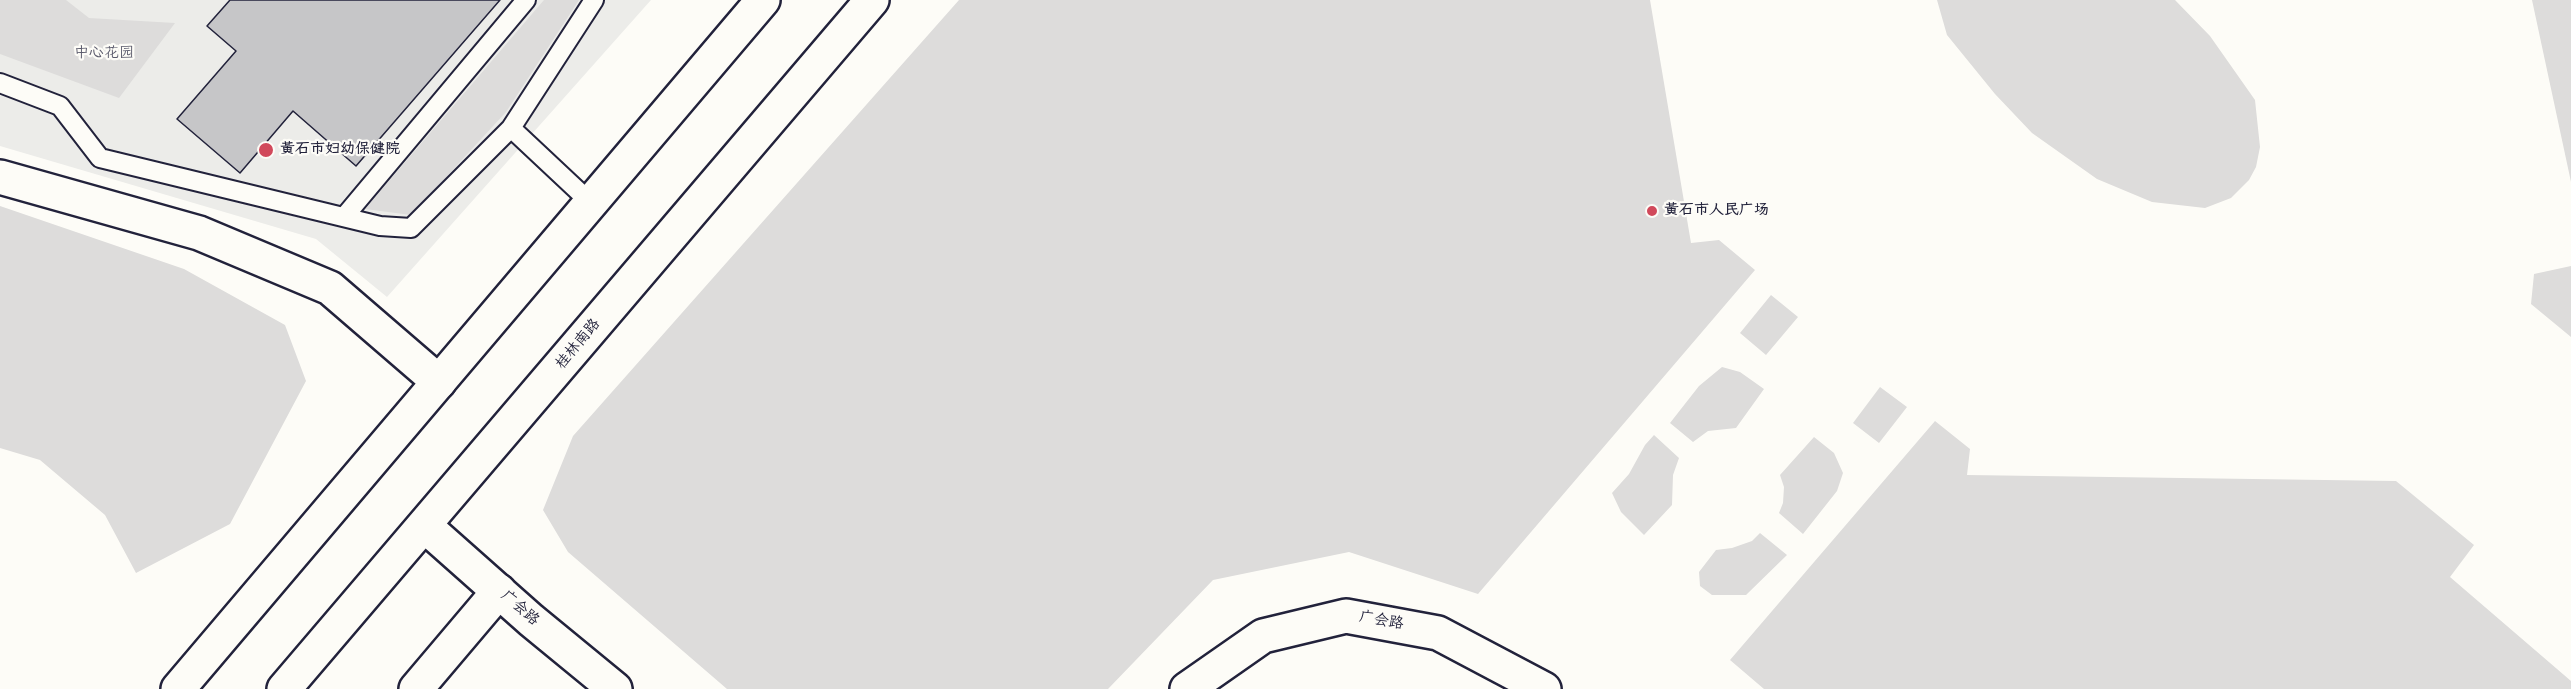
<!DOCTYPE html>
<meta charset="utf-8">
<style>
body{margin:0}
canvas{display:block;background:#fdfcf7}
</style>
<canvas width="2571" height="689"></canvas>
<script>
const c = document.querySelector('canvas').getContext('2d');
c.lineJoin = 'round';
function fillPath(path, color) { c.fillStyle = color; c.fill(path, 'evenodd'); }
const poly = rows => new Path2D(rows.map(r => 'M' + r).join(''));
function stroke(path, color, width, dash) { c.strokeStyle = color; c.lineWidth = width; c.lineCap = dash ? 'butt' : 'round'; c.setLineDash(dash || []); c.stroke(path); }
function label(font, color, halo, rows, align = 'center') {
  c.font = font + ' Kalam,"LXGW WenKai TC",sans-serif'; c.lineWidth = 4.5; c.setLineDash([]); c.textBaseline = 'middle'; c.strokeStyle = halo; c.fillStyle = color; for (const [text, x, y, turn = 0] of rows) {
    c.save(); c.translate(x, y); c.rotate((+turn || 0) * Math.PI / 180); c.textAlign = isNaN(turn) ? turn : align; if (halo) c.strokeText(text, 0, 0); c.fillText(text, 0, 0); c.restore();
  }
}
const built = poly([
 [0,0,651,0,387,297,316,239,0,146]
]);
const green = poly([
 [0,0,66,0,89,18,175,23,119,98,0,54],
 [544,0,579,0,506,112,411,215,365,209],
 [959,0,1650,0,1691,243,1719,240,1755,270,1478,594,1349,552,1213,580,1108,689,727,689,568,552,543,510,573,436],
 [1937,0,2175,0,2210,36,2255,100,2260,147,2256,167,2249,180,2231,198,2205,208,2152,202,2097,179,2032,133,1995,94,1947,35],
 [2532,0,2571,0,2571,182],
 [0,206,184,269,285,325,306,381,230,524,136,573,105,515,40,460,0,448],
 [2571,266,2571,337,2531,304,2534,274],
 [1771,295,1798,317,1766,355,1740,333],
 [1722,367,1740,372,1764,389,1736,428,1708,431,1693,442,1670,423,1699,386],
 [1880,387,1907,407,1879,443,1853,423],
 [1935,421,1970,449,1967,475,2396,481,2474,545,2450,577,2571,681,2571,689,1764,689,1730,660],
 [1654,435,1679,458,1673,475,1672,505,1644,535,1621,512,1612,493,1629,474,1645,445],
 [1814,437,1834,453,1843,473,1837,491,1803,534,1779,513,1783,503,1784,487,1780,475],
 [1760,533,1787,555,1746,595,1712,595,1700,586,1699,572,1716,550,1732,548,1752,541]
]);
const building = poly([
 [230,0,500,0,356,166,293,111,240,173,177,119,236,51,207,26,230,0]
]);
const lane = poly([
 [0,83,60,106,100,158,380,226,411,228,511,128,594,0],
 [511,128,591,203],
 [344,217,526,0]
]);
const street = poly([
 [0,177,199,233,330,288,439,382],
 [416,689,499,591]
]);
const secondary = poly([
 [425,526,531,620,615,689],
 [1187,689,1263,636,1346,616,1438,633,1544,689]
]);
const primary = poly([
 [178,689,763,0],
 [284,689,872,0]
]);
const markers = [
 [266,150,8,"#d1495b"],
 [1652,211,6,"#d1495b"]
];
const parkNames = [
 ["中心花园",104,54]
];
const poiNames = [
 ["黄石市妇幼保健院",280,150],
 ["黄石市人民广场",1664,211]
];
const streetNames = [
 ["桂林南路",579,345,-50],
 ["广会路",519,609,41],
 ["广会路",1381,622,10]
];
fillPath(built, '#ecece9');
fillPath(green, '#dddcdb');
fillPath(building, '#c6c6c8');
stroke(building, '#22223b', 1.5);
stroke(lane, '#22223b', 22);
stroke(street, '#22223b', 38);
stroke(secondary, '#22223b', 38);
stroke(primary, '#22223b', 38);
stroke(lane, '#fdfcf7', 18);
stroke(street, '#fdfcf7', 33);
stroke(secondary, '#fdfcf7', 33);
stroke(primary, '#fdfcf7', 33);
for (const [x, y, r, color] of markers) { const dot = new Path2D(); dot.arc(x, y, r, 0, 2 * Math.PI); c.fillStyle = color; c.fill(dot); stroke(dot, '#fdfcf7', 2); }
label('15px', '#5a5a6b', '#fdfcf7', parkNames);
label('bold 15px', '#22223b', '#fdfcf7', poiNames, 'left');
label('15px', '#22223b', '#fdfcf7', streetNames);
</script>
